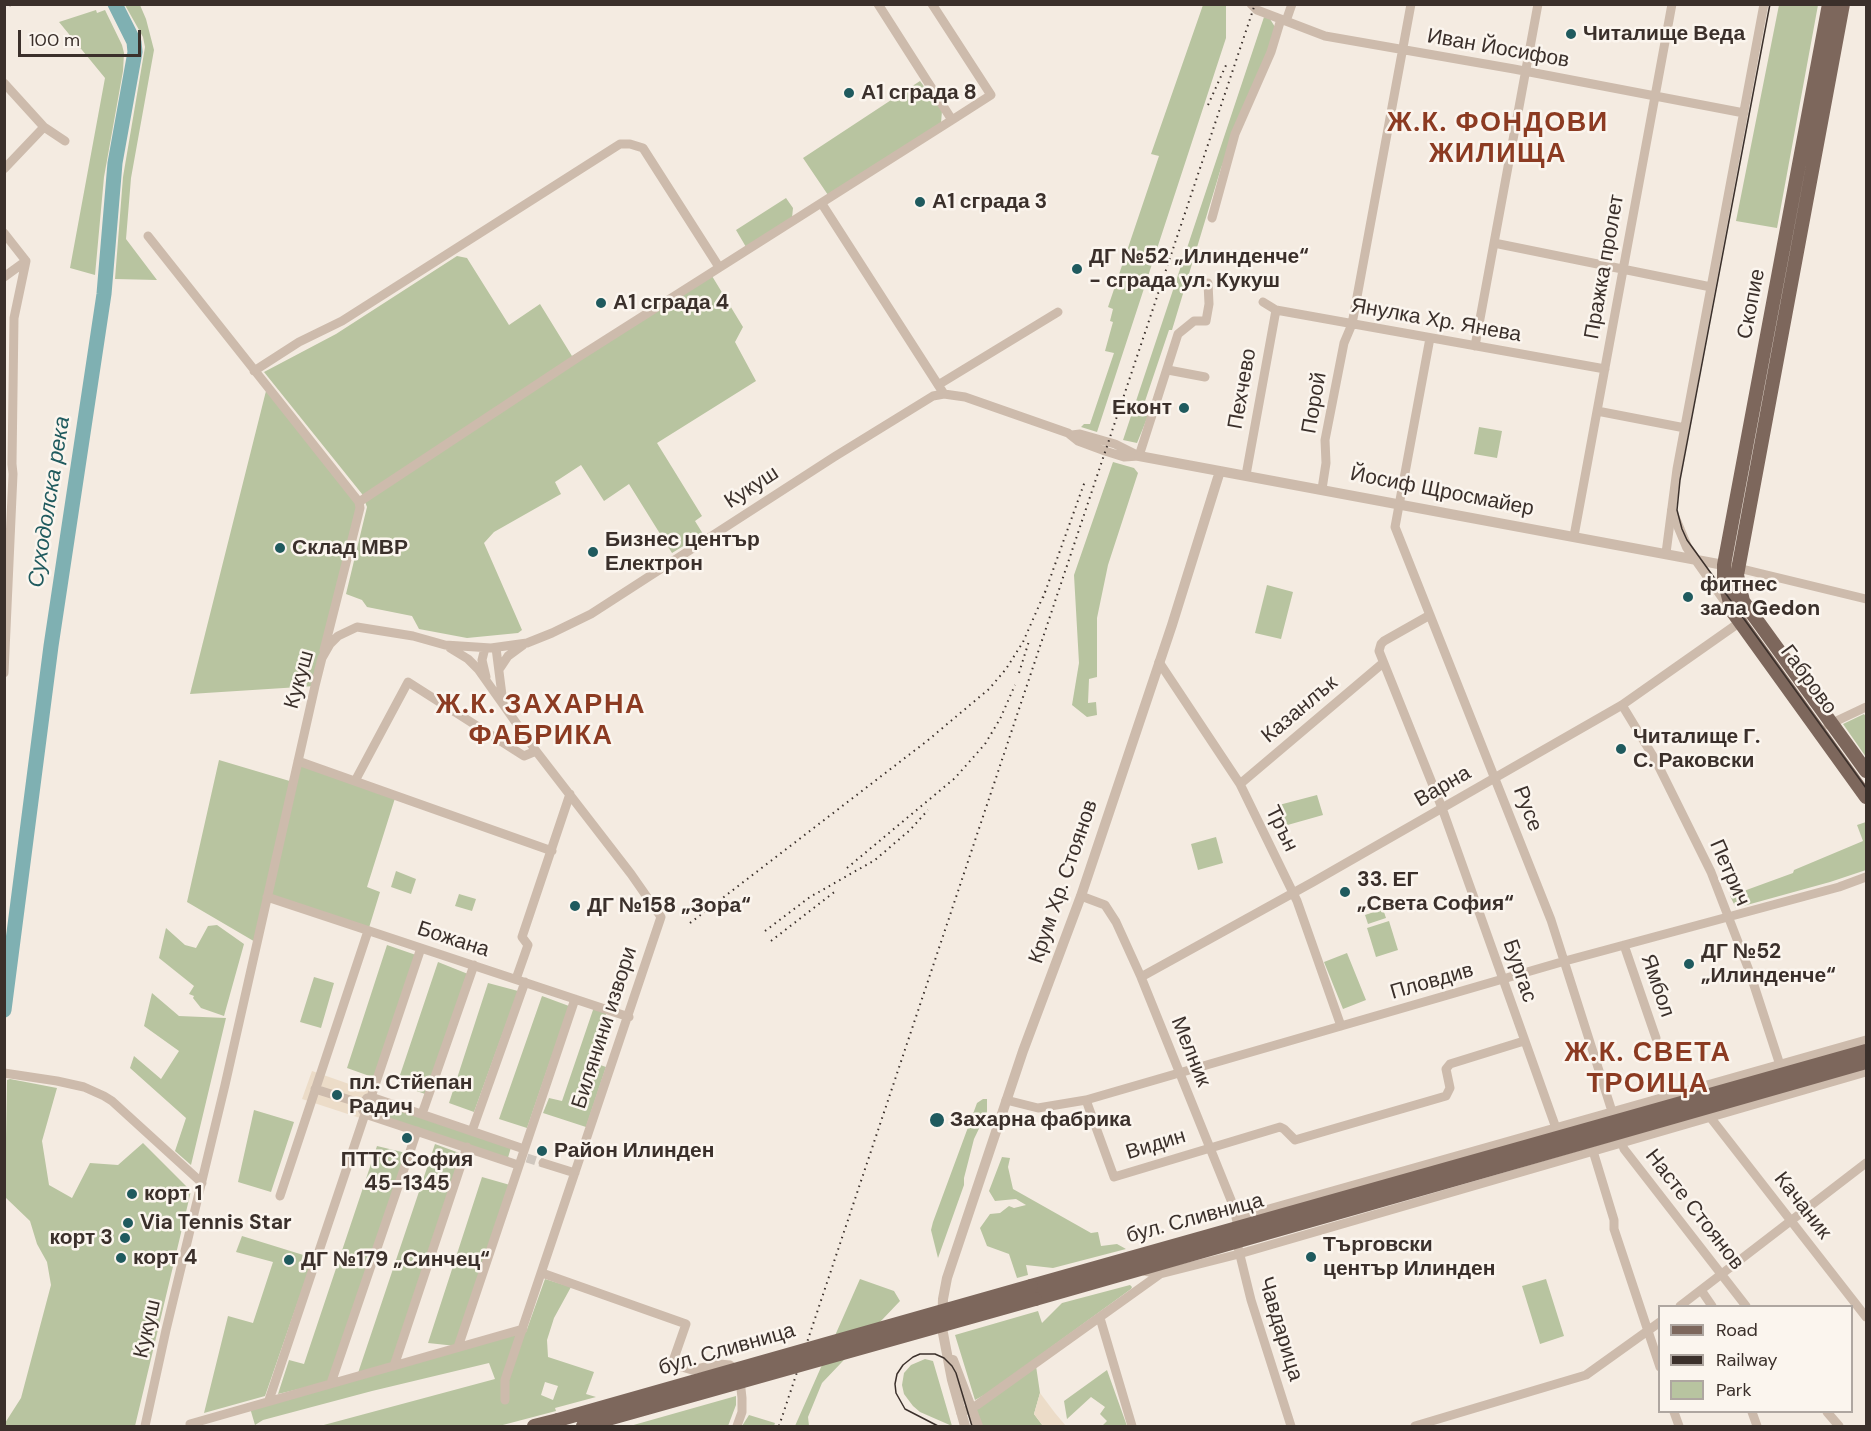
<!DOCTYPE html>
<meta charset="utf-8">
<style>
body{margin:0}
#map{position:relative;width:1871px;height:1431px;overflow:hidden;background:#f4ebe1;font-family:"DM Sans",sans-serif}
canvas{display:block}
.frame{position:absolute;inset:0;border:6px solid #3b302b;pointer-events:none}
.legend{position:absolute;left:1658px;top:1305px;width:195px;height:108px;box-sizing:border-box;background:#fbf5ee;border:2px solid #aea6a0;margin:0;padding:8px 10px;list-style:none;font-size:18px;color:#3b302b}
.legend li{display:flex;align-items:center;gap:12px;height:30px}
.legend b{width:30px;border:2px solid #aea6a0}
.scale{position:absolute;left:18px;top:30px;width:123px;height:27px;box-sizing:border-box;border:3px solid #3b302b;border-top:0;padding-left:8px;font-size:18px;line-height:21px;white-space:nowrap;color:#3b302b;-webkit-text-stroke:4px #fbf5ee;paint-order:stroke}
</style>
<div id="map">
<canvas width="1871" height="1431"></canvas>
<div class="frame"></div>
<ul class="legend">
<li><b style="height:8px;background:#7d675c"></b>Road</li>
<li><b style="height:8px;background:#3b302b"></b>Railway</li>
<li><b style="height:16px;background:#b8c4a0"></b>Park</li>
</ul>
<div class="scale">100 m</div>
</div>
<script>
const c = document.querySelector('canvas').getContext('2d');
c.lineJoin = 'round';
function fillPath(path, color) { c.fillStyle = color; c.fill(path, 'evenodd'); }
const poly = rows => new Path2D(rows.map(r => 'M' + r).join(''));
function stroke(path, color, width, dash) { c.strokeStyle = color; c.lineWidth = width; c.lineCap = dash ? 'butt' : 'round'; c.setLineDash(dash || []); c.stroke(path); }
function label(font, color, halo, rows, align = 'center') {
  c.font = font + ' "DM Sans",sans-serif'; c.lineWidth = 5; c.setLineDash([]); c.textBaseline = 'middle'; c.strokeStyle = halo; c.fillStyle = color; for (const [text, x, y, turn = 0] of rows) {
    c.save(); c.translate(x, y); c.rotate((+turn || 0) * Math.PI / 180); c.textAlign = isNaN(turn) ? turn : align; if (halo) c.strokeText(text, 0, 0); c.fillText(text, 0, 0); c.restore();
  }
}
const green = poly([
 [125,5,140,5,146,19,154,50,131,178,126,239,157,280,115,279,123,177,145,47,143,37],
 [1203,5,1226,5,1226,38,1097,432,1081,427,1084,424,1090,424,1114,353,1105,351,1113,322,1110,321,1113,309,1108,307,1159,156,1151,154],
 [1779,5,1818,5,1777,228,1736,221],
 [96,10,97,13,105,10,122,45,124,53,123,71,104,177,95,275,70,268,105,78,59,22],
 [1264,17,1270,19,1275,27,1268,52,1221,168,1172,330,1169,330,1141,413,1148,416,1137,443,1123,440],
 [920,81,942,111,941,123,828,195,803,158],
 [786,198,793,208,792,218,746,247,736,230],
 [457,256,467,258,509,325,540,304,572,356,712,276,743,327,735,342,756,381,657,443,702,516,695,521,703,534,672,553,629,484,604,501,581,465,555,482,561,494,494,532,484,543,522,630,518,633,467,638,419,629,412,616,367,607,362,600,346,594,367,507,362,494,264,372,336,334],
 [267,387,359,502,315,686,190,694],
 [1479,427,1502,431,1497,458,1474,454],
 [1113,462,1134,468,1138,473,1108,565,1097,618,1097,677,1089,679,1088,703,1096,702,1097,715,1087,717,1072,705,1079,663,1074,575],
 [1267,585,1293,592,1281,639,1255,633],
 [1864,714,1866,717,1866,757,1843,724],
 [219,760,293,782,298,761,396,795,367,887,380,892,368,931,267,897,257,943,187,902],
 [1317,795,1323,815,1284,826,1279,805],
 [1866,822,1866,870,1830,882,1736,908,1730,896,1793,873,1794,870,1863,841,1857,825],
 [1216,837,1223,863,1198,870,1191,844],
 [396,871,416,879,411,894,391,887],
 [459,894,476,899,472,911,455,906],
 [1383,909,1386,918,1368,924,1365,915],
 [1389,921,1398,950,1376,957,1367,928],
 [217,925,244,944,224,1016,201,1008,193,998,194,996,189,994,194,986,159,958,166,928,185,945,196,948,208,926],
 [387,945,416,955,375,1078,347,1068],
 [1347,953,1366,1000,1343,1009,1324,962],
 [438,962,468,974,425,1094,397,1084],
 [314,977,334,983,321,1028,300,1022],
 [488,983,518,991,474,1112,449,1103],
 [152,993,179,1016,226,1018,191,1165,175,1151,186,1118,130,1068,134,1056,161,1079,179,1051,144,1026],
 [542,996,569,1006,527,1128,499,1119],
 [594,1007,607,1011,589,1061,606,1067,586,1127,543,1113,549,1098,562,1101],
 [10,1079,57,1088,42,1141,49,1185,72,1198,90,1163,118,1165,143,1143,191,1191,135,1426,5,1426,5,1423,21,1398,51,1285,47,1262,37,1244,30,1221,5,1197,7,1080],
 [371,1099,512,1144,507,1161,366,1114],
 [983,1099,987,1099,987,1112,974,1139,964,1178,964,1185,938,1258,931,1230,933,1222,977,1103],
 [254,1110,294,1122,271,1192,238,1182],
 [435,1144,462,1154,392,1363,358,1373],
 [377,1146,406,1153,328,1382,278,1394,289,1360,304,1364],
 [1002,1157,1010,1158,1008,1167,1013,1189,1091,1233,1098,1232,1101,1246,1117,1244,1126,1249,1053,1268,1026,1265,1028,1275,1017,1278,1009,1254,987,1246,980,1228,990,1214,1000,1213,1009,1206,1014,1208,1026,1205,1016,1199,995,1201,989,1191],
 [482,1177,510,1185,456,1346,428,1343],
 [242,1236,313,1258,265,1396,204,1413,228,1316,253,1323,273,1262,236,1252],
 [545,1279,571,1287,554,1318,547,1340,548,1357,594,1372,586,1394,596,1397,555,1408,556,1411,499,1426,320,1426,495,1379,489,1363,372,1391,263,1420,255,1425,250,1408,526,1332],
 [545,1382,558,1386,553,1400,541,1395],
 [860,1279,894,1291,900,1301,822,1383,808,1417,809,1426,795,1426],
 [1546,1279,1564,1336,1540,1344,1522,1286],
 [1130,1285,1132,1287,1131,1289,988,1393,975,1400,955,1335,1038,1311,1042,1323,1062,1303],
 [925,1359,933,1361,952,1426,920,1412,913,1406,904,1394,902,1385,904,1373,911,1365],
 [1036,1366,1040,1393,1034,1414,1043,1426,980,1426,975,1410],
 [1107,1370,1127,1426,1102,1426,1107,1421,1100,1414,1105,1407,1091,1397,1067,1419,1064,1401],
 [736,1396,736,1405,728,1426,630,1426],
 [749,1415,775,1423,774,1426,742,1426]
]);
const plaza = poly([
 [312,1071,372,1092,363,1119,302,1099],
 [1040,1393,1055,1413,1066,1426,1043,1426,1034,1414]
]);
const river = poly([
 [4,1010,51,646,104,294,115,163,135,52,134,42,115,4]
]);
const minorTunnel = poly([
 [527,1158,543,1163]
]);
const minor = poly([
 [932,4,991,95,952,120],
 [1251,4,1257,10,1325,36,1514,69,1744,113],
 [1286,21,1292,4],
 [4,83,44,127,65,141],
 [4,169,44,127],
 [822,204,944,394],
 [1212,218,1235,134,1271,52,1281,19],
 [4,233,26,261],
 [148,236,359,502,360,508,324,650],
 [1494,243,1711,287],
 [4,277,26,261],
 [1263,302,1276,310,1605,369],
 [1430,338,1395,527,1551,920,1624,1149,1746,1306],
 [1475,346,1538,4],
 [1168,370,1205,377],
 [254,371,299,342,342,321,620,144,630,144,643,148,719,267],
 [938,385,1058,312],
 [1597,411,1685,428],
 [1072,435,1080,434,1115,444,1139,456],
 [1139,456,1178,334,1194,321,1206,321,1209,304,1208,283],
 [1246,475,1276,310],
 [1322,489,1326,463,1325,440,1344,343,1352,324,1411,4],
 [359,502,580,356,952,120,878,4],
 [1574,536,1672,4],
 [1666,553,1677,469,1764,4],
 [1738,568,1866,599],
 [1430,615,1384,641,1381,644,1379,651,1442,808,1556,1128],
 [450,648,468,659,478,669,536,751,631,874,661,917,505,1380,505,1400],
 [485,648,482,660,486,677],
 [496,648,503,703],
 [1159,662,1240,784,1297,901,1341,1026],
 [500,668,508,656,523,645],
 [4,673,13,474,12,464,14,318,26,261],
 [1622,705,1656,761,1711,872,1750,973,1780,1065],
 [1828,725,1866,707],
 [298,761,552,851],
 [355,781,408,682,524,756,536,751],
 [1240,784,1383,663],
 [1081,896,1105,905,1116,922,1141,977,1233,1205,1237,1222],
 [267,897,629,1017],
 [1624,945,1656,1038],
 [1141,977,1313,882,1622,705,1743,620],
 [516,979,528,945,522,937,570,794],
 [4,1073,57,1081,84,1087,104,1096,112,1101,202,1183],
 [315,1089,363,1104],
 [371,1097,524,1149],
 [1006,1100,1038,1108,1086,1100,1565,961,1839,887,1866,877],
 [1086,1100,1114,1177,1280,1127,1284,1129,1295,1140,1446,1096,1450,1088,1446,1069,1450,1064,1524,1041],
 [365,1114,518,1165],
 [422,1114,474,965],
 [1710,1117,1866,1317],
 [472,1131,525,982],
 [1593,1151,1614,1220,1614,1229,1660,1367],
 [543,1163,575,1173],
 [280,1196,368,931],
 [1237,1218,1866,1040],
 [1238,1247,1251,1300,1291,1426],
 [1144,1271,1160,1274,1239,1254,1866,1072],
 [542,1273,686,1324,672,1364,692,1370,719,1364,730,1365,734,1368,740,1380,742,1398,742,1412,737,1426],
 [1701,1290,1712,1306],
 [1680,1306,1866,1163],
 [1100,1318,1132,1426],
 [458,1347,575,999],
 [394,1366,467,1147],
 [331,1383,417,1131],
 [269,1400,365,1114,362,1109,363,1104,367,1098,371,1097,421,948],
 [1674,1412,1679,1426],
 [1752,1412,1757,1426],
 [1827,1412,1839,1426],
 [961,1413,977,1405,1160,1274],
 [190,1424,523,1329],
 [145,1426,166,1330,225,1085,315,686,322,658,330,644,338,636,357,627,413,636,445,645,491,648,527,643,552,633,591,614,834,457,933,396,944,394,965,397,1068,433,1078,441,1105,451,1124,457,1139,456],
 [1415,1426,1586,1375,1660,1322]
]);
const tertiary = poly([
 [1139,456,1729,566],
 [1672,511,1687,547,1728,605],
 [953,1360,978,1426],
 [965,1426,952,1380,942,1328,943,1299,947,1278,1023,1051,1081,896,1172,625,1220,471]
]);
const primary = poly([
 [1829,4,1724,565,1724,579,1732,611,1866,797],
 [1843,4,1737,575,1743,601,1866,771],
 [1031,1286,1866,1051],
 [1035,1299,1866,1062],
 [534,1426,558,1420]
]);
const tram = poly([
 [1770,4,1680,480,1677,510,1682,529,1687,540,1866,788],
 [938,1426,905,1409,896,1393,895,1384,897,1374,903,1365,913,1357,920,1354,935,1354,944,1358,952,1366,956,1373,972,1426]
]);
const rail = poly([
 [4,8,13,4],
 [1208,105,1227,63],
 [1043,598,1085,481],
 [1019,673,1029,641],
 [847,868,955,778,985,744,1000,719,1015,685],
 [690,923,927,741,989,689,1006,669,1023,642,1045,592],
 [765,931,810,897,875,860,910,830,928,810],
 [771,941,837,890],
 [779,1426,1255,4]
]);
const primaryBridge = poly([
 [558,1420,1031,1286],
 [583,1426,1035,1299]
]);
const markers = [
 [1571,34,6,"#1f5a5e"],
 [849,93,6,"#1f5a5e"],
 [920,202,6,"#1f5a5e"],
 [1077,269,6,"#1f5a5e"],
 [601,303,6,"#1f5a5e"],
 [1184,408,6,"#1f5a5e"],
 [280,548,6,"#1f5a5e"],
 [593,552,6,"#1f5a5e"],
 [1688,597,6,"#1f5a5e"],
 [1621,749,6,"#1f5a5e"],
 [1345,892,6,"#1f5a5e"],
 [575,906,6,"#1f5a5e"],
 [1689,964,6,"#1f5a5e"],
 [337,1095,6,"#1f5a5e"],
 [937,1120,8,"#1f5a5e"],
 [407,1138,6,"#1f5a5e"],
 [542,1151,6,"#1f5a5e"],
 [132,1194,6,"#1f5a5e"],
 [128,1223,6,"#1f5a5e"],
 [125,1238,6,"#1f5a5e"],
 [1311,1257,6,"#1f5a5e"],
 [121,1258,6,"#1f5a5e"],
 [289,1260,6,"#1f5a5e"]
];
const poiNames = [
 ["Читалище Веда",1583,34],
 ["А1 сграда 8",861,93],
 ["А1 сграда 3",932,202],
 ["ДГ №52 „Илинденче“",1089,257],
 ["- сграда ул. Кукуш",1089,281],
 ["А1 сграда 4",613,303],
 ["Еконт",1172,408,"right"],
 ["Бизнес център",605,540],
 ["Електрон",605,564],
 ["Склад МВР",292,548],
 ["фитнес",1700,585],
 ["зала Gedon",1700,609],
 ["Читалище Г.",1633,737],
 ["С. Раковски",1633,761],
 ["33. ЕГ",1357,880],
 ["„Света София“",1357,904],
 ["ДГ №158 „Зора“",587,906],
 ["ДГ №52",1701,952],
 ["„Илинденче“",1701,976],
 ["пл. Стйепан",349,1083],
 ["Радич",349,1107],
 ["Захарна фабрика",950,1120],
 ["Район Илинден",554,1151],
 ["ПТТС София",407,1160,"center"],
 ["45-1345",407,1184,"center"],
 ["корт 1",144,1194],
 ["Via Tennis Star",140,1223],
 ["корт 3",113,1238,"right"],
 ["Търговски",1323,1245],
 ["център Илинден",1323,1269],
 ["корт 4",133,1258],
 ["ДГ №179 „Синчец“",301,1260]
];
const streetNames = [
 ["Иван Йосифов",1498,49,10],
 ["Пражка пролет",1605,267,-80],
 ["Скопие",1752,304,-79],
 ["Янулка Хр. Янева",1436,321,10],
 ["Пехчево",1243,389,-80],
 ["Порой",1315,403,-80],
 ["Кукуш",752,488,-33],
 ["Йосиф Щросмайер",1442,492,11],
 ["Кукуш",300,680,-74],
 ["Габрово",1808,680,54],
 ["Казанлък",1300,710,-40],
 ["Варна",1443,787,-30],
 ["Русе",1527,809,69],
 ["Трън",1281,829,64],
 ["Петрич",1729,873,66],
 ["Крум Хр. Стоянов",1064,882,-71],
 ["Божана",453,940,18],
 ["Бургас",1519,971,71],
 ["Пловдив",1432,982,-16],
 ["Ямбол",1657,986,71],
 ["Билянини извори",605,1028,-72],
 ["Мелник",1190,1052,68],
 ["Видин",1156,1145,-17],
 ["Качаник",1802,1206,52],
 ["Насте Стоянов",1694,1210,52],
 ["бул. Сливница",1195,1219,-15],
 ["Кукуш",148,1329,-77],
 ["Чавдарица",1280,1329,73],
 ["бул. Сливница",727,1350,-16]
];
const waterNames = [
 ["Суходолска река",50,502,-81]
];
const districtNames = [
 ["Ж.К. ФОНДОВИ",1498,124],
 ["ЖИЛИЩА",1498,155],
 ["Ж.К. ЗАХАРНА",541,706],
 ["ФАБРИКА",541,737],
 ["Ж.К. СВЕТА",1648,1054],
 ["ТРОИЦА",1648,1085]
];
fillPath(green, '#b8c4a0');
fillPath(plaza, '#ecdcc8');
stroke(river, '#7fb0b2', 15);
stroke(minorTunnel, '#cfc6bd', 9, [9, 4.5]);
stroke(minor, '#cdbbac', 9);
stroke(tertiary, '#cdbbac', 10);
stroke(primary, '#7d675c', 14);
stroke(tram, '#3b302b', 1.5);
stroke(rail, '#3b302b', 2, [1.5, 4.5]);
stroke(primaryBridge, '#7d675c', 14);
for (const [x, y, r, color] of markers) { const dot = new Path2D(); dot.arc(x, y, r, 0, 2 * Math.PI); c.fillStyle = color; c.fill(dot); stroke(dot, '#fbf5ee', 2); }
label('bold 21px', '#3b302b', '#fbf5ee', poiNames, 'left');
label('21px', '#3b302b', '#fbf5ee', streetNames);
label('italic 22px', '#1f5a5e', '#fbf5ee', waterNames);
c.letterSpacing = '1.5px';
label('bold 27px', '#8c3b22', '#fbf5ee', districtNames);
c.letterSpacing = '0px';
</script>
